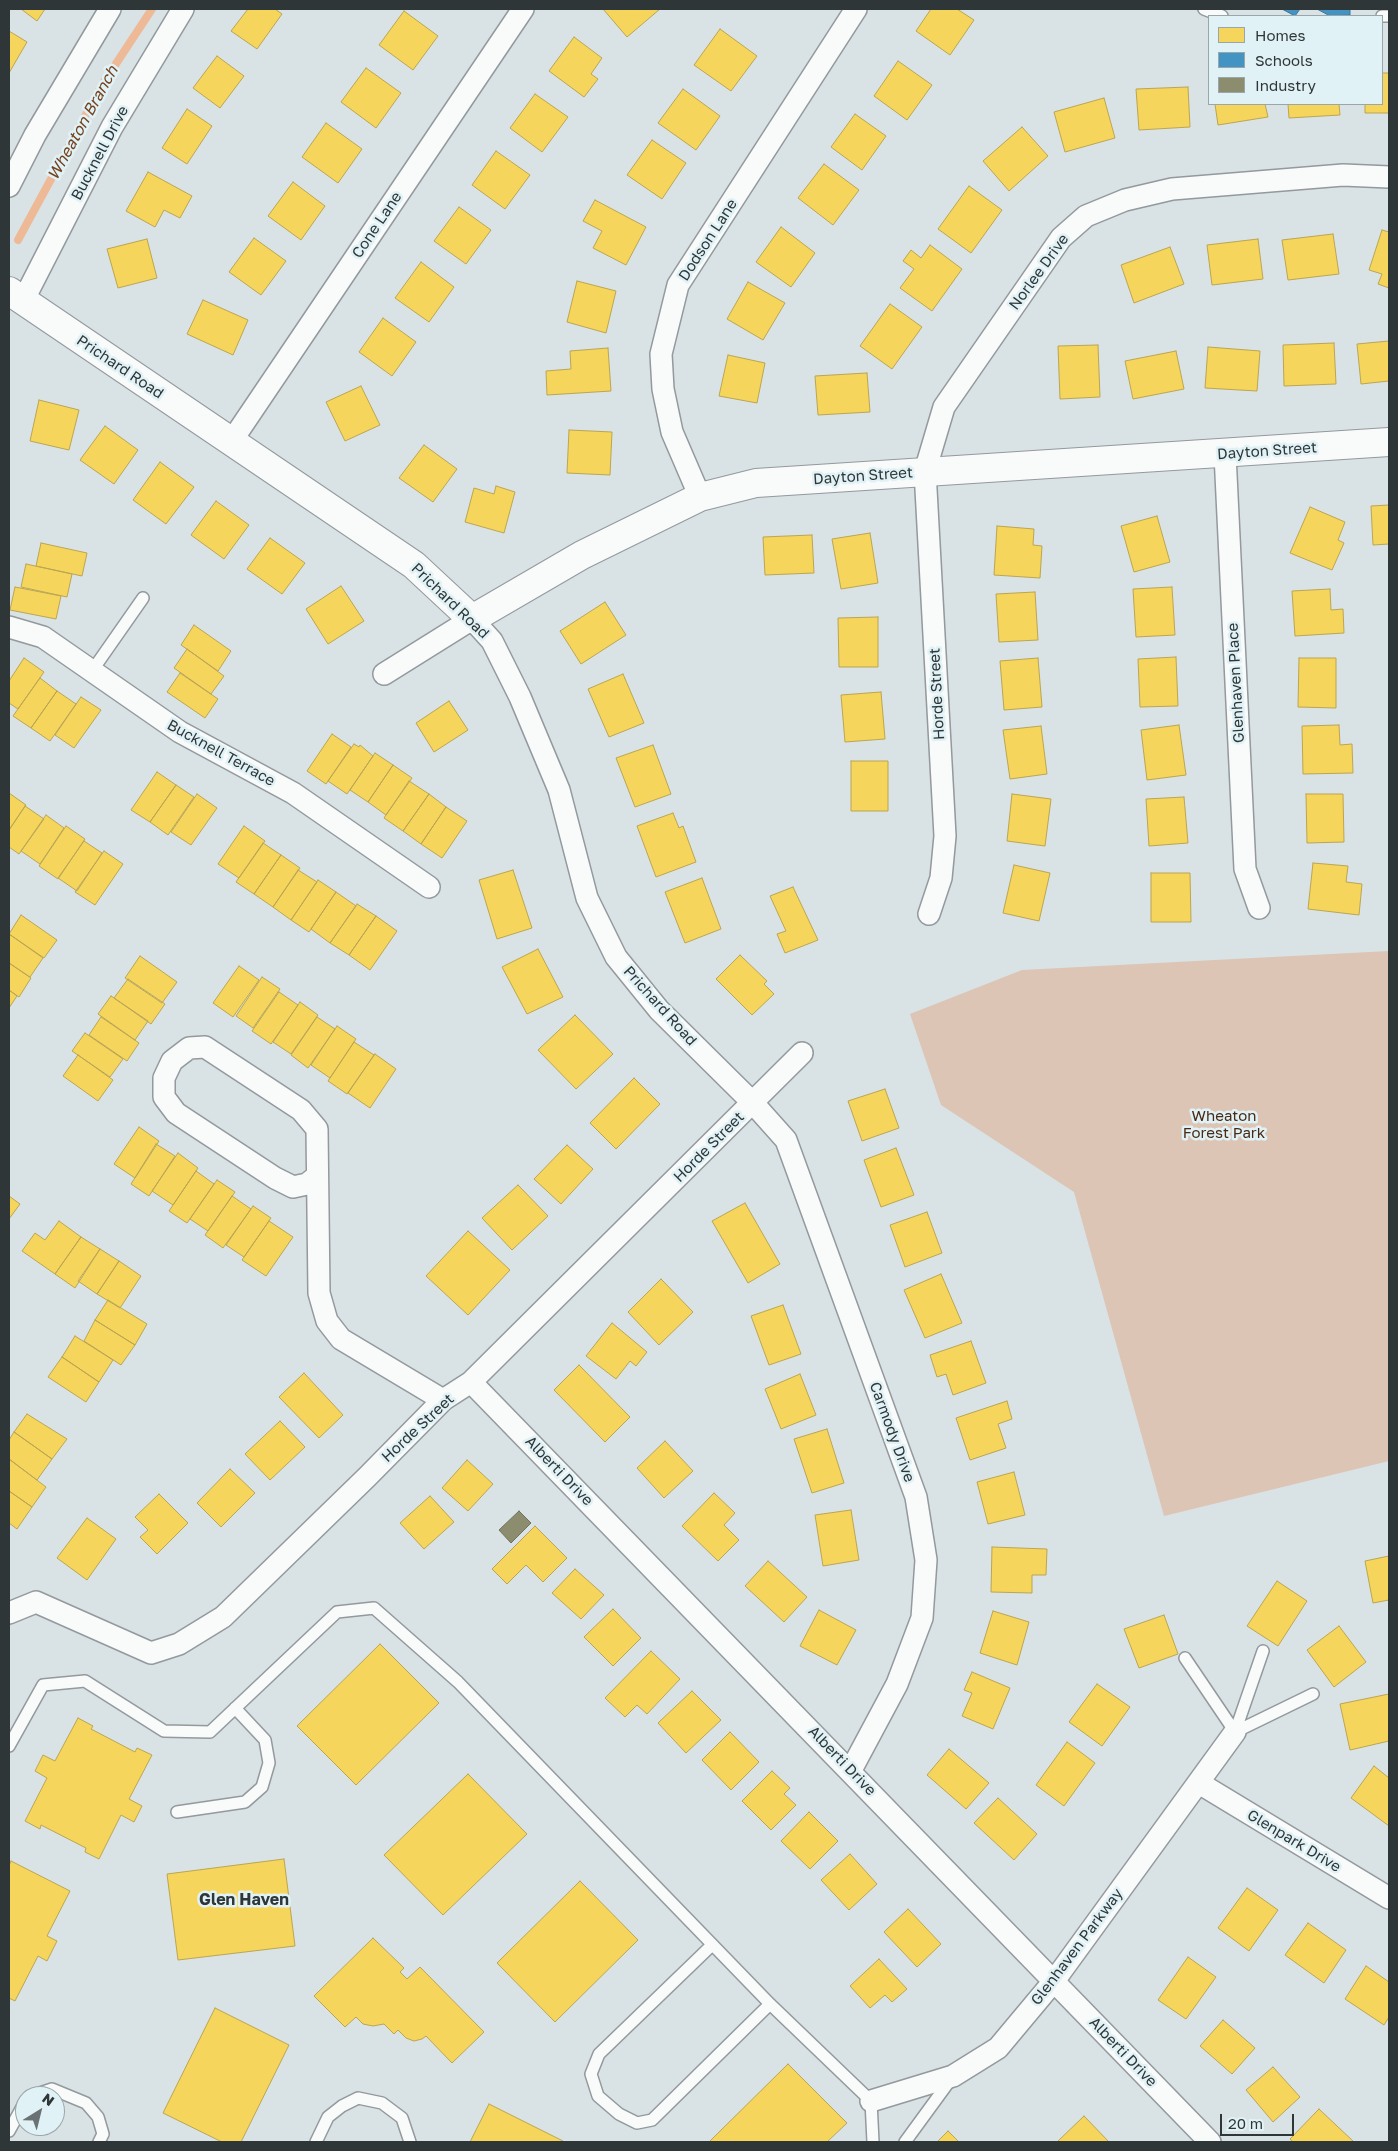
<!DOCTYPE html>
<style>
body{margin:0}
#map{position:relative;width:1398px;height:2151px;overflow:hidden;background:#d9e2e5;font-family:"Golos Text",sans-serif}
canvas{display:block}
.frame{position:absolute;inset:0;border:10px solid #2f3637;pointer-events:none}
.legend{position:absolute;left:1208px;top:15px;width:175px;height:90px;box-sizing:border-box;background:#e1f2f7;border:1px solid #9aa7aa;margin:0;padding:6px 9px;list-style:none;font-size:15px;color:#2f3637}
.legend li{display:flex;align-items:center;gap:10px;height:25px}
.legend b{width:25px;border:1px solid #9aa7aa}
.north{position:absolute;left:15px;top:2086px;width:50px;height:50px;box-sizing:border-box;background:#e1f2f7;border:1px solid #9aa7aa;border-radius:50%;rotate:36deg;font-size:14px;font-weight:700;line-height:20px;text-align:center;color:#2f3637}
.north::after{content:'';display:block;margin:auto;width:18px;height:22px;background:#6a7274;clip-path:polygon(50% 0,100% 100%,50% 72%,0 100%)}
.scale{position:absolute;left:1220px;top:2114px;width:74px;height:22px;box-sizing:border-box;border:2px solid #2f3637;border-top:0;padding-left:6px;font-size:15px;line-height:18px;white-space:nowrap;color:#2f3637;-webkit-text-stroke:4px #e1f2f7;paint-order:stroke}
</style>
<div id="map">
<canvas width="1398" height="2151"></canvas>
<div class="frame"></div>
<ul class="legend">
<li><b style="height:14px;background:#f6d55c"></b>Homes</li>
<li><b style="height:14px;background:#4393c3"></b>Schools</li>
<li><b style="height:14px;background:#8c8c6e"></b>Industry</li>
</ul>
<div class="north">N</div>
<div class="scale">20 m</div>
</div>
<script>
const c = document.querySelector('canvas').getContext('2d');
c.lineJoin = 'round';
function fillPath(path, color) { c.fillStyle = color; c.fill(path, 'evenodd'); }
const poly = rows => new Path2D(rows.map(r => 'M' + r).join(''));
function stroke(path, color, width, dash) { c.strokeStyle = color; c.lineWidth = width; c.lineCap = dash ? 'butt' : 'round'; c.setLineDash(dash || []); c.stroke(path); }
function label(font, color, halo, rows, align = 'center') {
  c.font = font + ' "Golos Text",sans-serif'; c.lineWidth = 5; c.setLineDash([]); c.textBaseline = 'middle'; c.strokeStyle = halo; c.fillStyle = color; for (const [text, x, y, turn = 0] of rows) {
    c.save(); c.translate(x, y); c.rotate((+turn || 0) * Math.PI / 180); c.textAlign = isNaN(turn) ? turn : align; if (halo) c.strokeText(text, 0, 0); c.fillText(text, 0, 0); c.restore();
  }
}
const green = poly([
 [1389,951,1389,1461,1164,1516,1074,1192,941,1105,910,1014,1022,970]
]);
const homes = poly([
 [21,9,45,9,37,21,21,9],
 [248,9,275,9,282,14,257,49,231,31,248,9],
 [603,9,660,9,627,37,603,9],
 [931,9,957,9,974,20,950,55,916,31,931,9],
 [404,11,438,36,413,70,379,45,404,11],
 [720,29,757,56,731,91,694,65,720,29],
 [9,31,27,42,9,73,9,31],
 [574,37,602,58,591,74,598,79,584,97,549,71,574,37],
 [217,56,244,76,220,108,193,88,217,56],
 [898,61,932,85,907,120,874,96,898,61],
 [366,68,401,93,376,128,341,102,366,68],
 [1382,73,1389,73,1389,113,1365,113,1365,104,1382,104,1382,73],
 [1188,87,1190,127,1139,130,1136,89,1188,87],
 [683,89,720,116,696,150,658,123,683,89],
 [535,94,568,117,542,152,510,128,535,94],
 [1104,98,1115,138,1065,152,1054,112,1104,98],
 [1215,104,1265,104,1268,117,1218,125,1215,104],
 [1288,104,1339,104,1340,115,1289,118,1288,104],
 [187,109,212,126,187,164,162,148,187,109],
 [855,114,886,136,862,170,831,147,855,114],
 [326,123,362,149,338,183,302,157,326,123],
 [1022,127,1048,156,1009,191,983,161,1022,127],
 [652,140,686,163,662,199,627,175,652,140],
 [496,151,530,175,505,209,472,185,496,151],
 [824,164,859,190,833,225,798,198,824,164],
 [148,172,192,196,180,218,164,210,155,227,126,211,148,172],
 [293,182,325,206,301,240,268,216,293,182],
 [969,186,1002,210,971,253,938,229,969,186],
 [595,200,646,227,626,265,593,248,602,231,583,221,595,200],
 [459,207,491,230,466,264,434,241,459,207],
 [781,227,815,253,791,287,756,262,781,227],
 [1382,230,1389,232,1389,288,1378,284,1382,274,1369,270,1382,230],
 [1333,234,1339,274,1288,280,1282,240,1333,234],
 [254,238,286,261,261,295,229,272,254,238],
 [147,239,157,278,118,288,107,249,147,239],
 [1258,239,1263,279,1212,285,1207,245,1258,239],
 [930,245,962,269,932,311,900,288,914,269,903,261,911,250,921,258,930,245],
 [1170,247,1184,284,1134,303,1121,265,1170,247],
 [421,262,454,287,429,322,395,298,421,262],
 [577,281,616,291,606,333,567,322,577,281],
 [748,282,785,303,763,340,727,319,748,282],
 [203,300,248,320,233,355,187,334,203,300],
 [890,304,922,327,892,369,860,346,890,304],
 [383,318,416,342,392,376,359,352,383,318],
 [1389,341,1389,381,1361,384,1357,344,1389,341],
 [1334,343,1336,384,1284,386,1283,345,1334,343],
 [1098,345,1100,397,1060,399,1058,346,1098,345],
 [1208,347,1260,351,1257,391,1205,388,1208,347],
 [608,348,611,391,547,395,546,371,571,369,570,351,608,348],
 [1176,351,1184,389,1133,399,1125,361,1176,351],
 [728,355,765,363,757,403,719,396,728,355],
 [867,373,870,412,818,415,815,376,867,373],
 [361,386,380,425,345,441,326,402,361,386],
 [39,400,79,410,69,450,30,441,39,400],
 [105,426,138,450,114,484,80,460,105,426],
 [569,430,612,432,610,475,567,473,569,430],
 [424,445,457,469,433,502,399,478,424,445],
 [160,462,194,487,166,524,133,500,160,462],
 [496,486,515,492,504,533,465,522,474,488,494,494,496,486],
 [216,501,249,525,224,559,191,535,216,501],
 [1389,505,1389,544,1373,545,1371,506,1389,505],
 [1310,507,1345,522,1338,540,1344,543,1332,570,1290,553,1310,507],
 [1157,516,1170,562,1134,572,1121,526,1157,516],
 [997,526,1034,529,1033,545,1042,546,1040,578,994,575,997,526],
 [870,533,878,583,841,589,832,539,870,533],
 [812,535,814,573,765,575,763,537,812,535],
 [270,538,305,563,282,594,247,569,270,538],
 [41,543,87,553,82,576,36,566,41,543],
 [26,564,72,574,67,597,21,587,26,564],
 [341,586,364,621,328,644,306,609,341,586],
 [15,587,61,596,56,619,10,610,15,587],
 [1172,587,1175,635,1136,637,1133,589,1172,587],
 [1330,589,1331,610,1343,609,1344,633,1295,636,1292,591,1330,589],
 [1035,592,1038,640,999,642,996,594,1035,592],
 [605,602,626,635,581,664,560,631,605,602],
 [878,617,878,667,839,667,838,618,878,617],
 [194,625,231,651,218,671,181,645,194,625],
 [187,649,224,676,211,694,174,668,187,649],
 [1176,657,1178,706,1140,707,1138,659,1176,657],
 [24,658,44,672,18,709,9,703,9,681,24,658],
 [1038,658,1042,707,1004,710,1000,661,1038,658],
 [1299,658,1336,658,1336,708,1298,707,1299,658],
 [180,673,218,699,205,718,167,692,180,673],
 [623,674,644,723,609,737,588,689,623,674],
 [40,678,57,691,31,728,13,716,40,678],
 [57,691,76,704,50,741,31,728,57,691],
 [881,692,885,739,845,742,841,695,881,692],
 [81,697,101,710,74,748,55,735,81,697],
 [449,701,468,730,434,752,416,723,449,701],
 [1179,725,1186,775,1147,780,1141,730,1179,725],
 [1339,725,1340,745,1352,744,1353,773,1303,774,1302,726,1339,725],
 [1041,726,1047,774,1010,779,1003,730,1041,726],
 [332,734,351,747,326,784,307,771,332,734],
 [354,744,359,747,360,745,373,756,347,794,328,781,354,744],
 [653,745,671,794,635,807,616,758,653,745],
 [375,753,393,765,368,802,350,790,375,753],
 [851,761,888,761,888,811,851,811,851,761],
 [393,765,412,778,386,815,368,802,393,765],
 [157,772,176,785,150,822,131,810,157,772],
 [409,781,429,794,403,831,384,818,409,781],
 [176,785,194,797,168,835,150,822,176,785],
 [9,793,26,805,9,830,9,793],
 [197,794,217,808,191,845,171,832,197,794],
 [429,794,446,807,421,844,403,831,429,794],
 [1012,794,1051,799,1045,846,1007,841,1012,794],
 [1306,794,1343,794,1344,842,1307,843,1306,794],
 [1184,797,1188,843,1149,846,1146,799,1184,797],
 [25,806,44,819,19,854,9,847,9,830,25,806],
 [446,807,467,821,442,858,421,844,446,807],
 [673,813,679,828,683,826,696,862,656,877,637,826,673,813],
 [46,815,64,828,40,864,21,851,46,815],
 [66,826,85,839,58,879,39,866,66,826],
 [244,826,265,841,239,878,218,864,244,826],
 [84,841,102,853,77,891,58,878,84,841],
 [263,843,281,855,254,894,236,882,263,843],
 [104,851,123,864,95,905,75,892,104,851],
 [281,855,300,868,273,907,254,894,281,855],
 [1313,863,1348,866,1346,882,1362,884,1359,915,1308,909,1313,863],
 [1014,865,1050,873,1039,921,1003,913,1014,865],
 [298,870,317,882,291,920,273,907,298,870],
 [513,870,532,928,497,939,479,880,513,870],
 [1151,873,1190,873,1191,922,1151,922,1151,873],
 [702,878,721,929,685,943,665,892,702,878],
 [318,880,336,892,309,932,291,920,318,880],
 [793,887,818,940,785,953,777,934,786,931,770,896,793,887],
 [336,892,356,906,330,943,311,929,336,892],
 [357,904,376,916,349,955,330,943,357,904],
 [21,915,57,940,44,958,9,934,21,915],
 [376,916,397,931,370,970,349,955,376,916],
 [9,934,43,958,30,977,9,963,9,934],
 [538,949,563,997,527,1014,502,967,538,949],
 [740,955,767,981,764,984,774,994,752,1015,716,979,740,955],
 [140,956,177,982,162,1003,125,978,140,956],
 [9,963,31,978,19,997,9,990,9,963],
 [239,966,259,980,233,1017,213,1003,239,966],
 [262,977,280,989,253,1028,236,1016,262,977],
 [128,979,165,1004,151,1024,114,998,128,979],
 [9,990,17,996,9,1008,9,990],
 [279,992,298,1005,271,1044,252,1031,279,992],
 [111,996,148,1021,135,1040,98,1014,111,996],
 [300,1002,318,1015,291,1054,273,1042,300,1002],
 [575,1015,613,1054,576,1089,538,1050,575,1015],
 [101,1017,139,1043,127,1061,89,1035,101,1017],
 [317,1017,335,1029,308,1068,291,1055,317,1017],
 [337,1026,356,1039,330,1078,311,1065,337,1026],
 [85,1033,123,1059,110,1077,72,1051,85,1033],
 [354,1042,374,1055,347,1094,328,1081,354,1042],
 [375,1054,396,1069,370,1108,348,1093,375,1054],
 [78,1055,113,1080,98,1101,63,1076,78,1055],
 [634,1078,660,1104,616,1149,590,1123,634,1078],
 [885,1089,899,1128,862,1141,848,1101,885,1089],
 [139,1127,159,1141,135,1178,114,1164,139,1127],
 [156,1144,175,1156,149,1196,131,1184,156,1144],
 [567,1145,593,1169,561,1204,534,1179,567,1145],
 [896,1148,914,1195,881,1207,864,1160,896,1148],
 [178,1153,198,1168,173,1205,152,1191,178,1153],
 [196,1171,214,1184,187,1223,169,1211,196,1171],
 [217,1180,235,1192,208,1231,190,1219,217,1180],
 [518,1185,548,1216,512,1250,482,1218,518,1185],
 [9,1196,20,1204,9,1219,9,1196],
 [232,1196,251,1209,223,1248,205,1235,232,1196],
 [745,1203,780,1264,748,1283,712,1221,745,1203],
 [253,1206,271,1218,244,1257,226,1245,253,1206],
 [927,1212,942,1253,905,1267,890,1225,927,1212],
 [59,1221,81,1237,55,1274,22,1251,35,1233,45,1240,59,1221],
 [269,1221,293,1237,266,1276,242,1260,269,1221],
 [468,1231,510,1270,468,1315,426,1276,468,1231],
 [81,1237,100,1249,75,1288,55,1274,81,1237],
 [100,1249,119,1261,97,1294,78,1281,100,1249],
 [119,1261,141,1276,120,1308,97,1294,119,1261],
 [941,1274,962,1323,925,1338,904,1290,941,1274],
 [661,1279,693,1312,659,1345,628,1312,661,1279],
 [108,1300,147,1324,135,1345,95,1320,108,1300],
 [783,1305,801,1354,769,1365,751,1316,783,1305],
 [95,1320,135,1345,121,1365,84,1341,95,1320],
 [612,1323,647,1352,636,1366,630,1361,616,1379,586,1356,612,1323],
 [75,1336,113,1360,99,1382,62,1357,75,1336],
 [971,1341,986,1383,953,1395,946,1374,937,1377,930,1355,971,1341],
 [62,1357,99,1382,86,1402,48,1377,62,1357],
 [579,1365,630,1417,605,1442,554,1390,579,1365],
 [304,1373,343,1415,319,1438,279,1397,304,1373],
 [800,1374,816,1415,781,1429,765,1389,800,1374],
 [1007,1401,1012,1419,998,1424,1006,1448,970,1460,956,1418,1007,1401],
 [27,1414,67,1439,52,1459,14,1432,27,1414],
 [280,1421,305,1447,270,1480,245,1454,280,1421],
 [827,1429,844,1483,812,1493,794,1439,827,1429],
 [14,1432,52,1459,37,1480,9,1459,9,1440,14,1432],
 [665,1441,693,1471,664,1498,637,1468,665,1441],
 [9,1459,46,1487,32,1507,9,1491,9,1459],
 [467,1460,493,1484,468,1511,442,1488,467,1460],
 [230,1469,255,1493,221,1527,197,1503,230,1469],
 [1014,1472,1025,1515,988,1524,977,1482,1014,1472],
 [9,1491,32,1507,17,1529,9,1523,9,1491],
 [714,1493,735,1513,724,1525,739,1540,718,1561,682,1526,714,1493],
 [159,1494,188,1523,157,1554,140,1537,148,1530,135,1517,159,1494],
 [430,1496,454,1522,424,1549,400,1523,430,1496],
 [851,1510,859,1560,823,1566,815,1515,851,1510],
 [87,1518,116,1539,87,1580,57,1558,87,1518],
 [535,1526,567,1558,543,1582,526,1565,507,1584,492,1569,535,1526],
 [992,1547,1047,1549,1046,1575,1032,1575,1032,1593,991,1592,992,1547],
 [1389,1556,1389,1600,1373,1603,1365,1561,1389,1556],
 [768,1561,807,1597,784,1622,745,1586,768,1561],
 [575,1569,604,1595,581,1619,552,1593,575,1569],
 [1277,1581,1307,1601,1278,1646,1247,1626,1277,1581],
 [613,1609,641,1638,613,1666,584,1637,613,1609],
 [819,1610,856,1630,837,1665,800,1646,819,1610],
 [993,1611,1029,1622,1017,1665,980,1653,993,1611],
 [1164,1615,1178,1654,1139,1668,1124,1629,1164,1615],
 [1339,1626,1366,1662,1334,1687,1307,1650,1339,1626],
 [380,1644,439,1703,356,1785,297,1726,380,1644],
 [651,1651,680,1679,647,1714,637,1705,625,1717,605,1698,651,1651],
 [972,1672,1010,1688,993,1729,962,1716,972,1693,964,1690,972,1672],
 [1097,1684,1130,1707,1102,1746,1069,1722,1097,1684],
 [692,1691,721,1720,686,1753,658,1723,692,1691],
 [1389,1694,1389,1741,1350,1750,1340,1704,1389,1694],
 [78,1718,93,1726,91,1729,135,1752,137,1748,152,1755,129,1799,142,1806,134,1822,121,1815,99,1859,85,1852,86,1848,41,1825,40,1829,25,1821,47,1778,35,1771,43,1755,55,1761,78,1718],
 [730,1732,759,1762,731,1790,702,1760,730,1732],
 [1067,1742,1095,1763,1064,1806,1036,1785,1067,1742],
 [949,1749,989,1783,966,1809,927,1775,949,1749],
 [1374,1766,1389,1778,1389,1826,1351,1798,1374,1766],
 [772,1771,790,1788,784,1794,796,1805,771,1830,742,1801,772,1771],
 [468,1774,527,1834,443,1915,384,1855,468,1774],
 [998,1798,1037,1834,1014,1860,974,1823,998,1798],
 [809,1812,838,1841,810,1869,781,1841,809,1812],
 [850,1854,877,1884,849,1910,821,1880,850,1854],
 [284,1859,295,1946,178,1960,167,1874,284,1859],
 [11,1861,70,1891,47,1936,57,1941,47,1961,38,1956,15,2001,9,1998,9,1866,11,1861],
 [580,1881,638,1940,555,2022,497,1963,580,1881],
 [1247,1888,1278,1910,1249,1951,1218,1928,1247,1888],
 [908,1909,941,1944,917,1967,884,1932,908,1909],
 [1308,1923,1346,1950,1324,1983,1285,1955,1308,1923],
 [373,1938,404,1968,400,1972,407,1979,420,1967,484,2032,452,2063,426,2036,422,2039,414,2041,406,2038,398,2030,394,2034,384,2024,373,2026,363,2024,356,2017,345,2027,314,1996,373,1938],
 [1188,1957,1216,1977,1186,2019,1158,2000,1188,1957],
 [879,1959,907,1989,892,2002,885,1995,870,2008,850,1986,879,1959],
 [1366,1966,1389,1982,1389,2017,1384,2025,1345,1999,1366,1966],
 [215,2008,289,2045,241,2142,222,2142,163,2113,215,2008],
 [1223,2020,1255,2048,1232,2074,1200,2046,1223,2020],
 [788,2064,847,2123,827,2142,709,2142,788,2064],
 [1273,2067,1300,2097,1273,2122,1246,2090,1273,2067],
 [489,2104,563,2141,563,2142,470,2142,489,2104],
 [1319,2109,1354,2142,1293,2142,1290,2139,1319,2109],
 [1084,2116,1109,2142,1057,2142,1084,2116],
 [948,2131,959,2142,937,2142,948,2131]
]);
const schools = poly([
 [1282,9,1300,9,1295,16,1282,9],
 [1317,9,1350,9,1350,15,1330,16,1317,9]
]);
const industry = poly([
 [519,1511,531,1523,511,1543,499,1530,519,1511]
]);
const stream = poly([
 [18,240,102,85,152,9]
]);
const lane = poly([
 [1204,9,1222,16],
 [1382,16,1389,16],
 [92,671,143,598],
 [1185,1658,1235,1732],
 [1235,1732,1313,1694],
 [1235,1732,1263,1651],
 [9,1746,43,1685,85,1681,164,1731,210,1732,337,1612,374,1608,458,1682,770,2004,871,2101,873,2142],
 [177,1812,245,1802,262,1787,269,1763,265,1740,235,1708],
 [712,1945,599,2054,591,2074,598,2096,619,2114,637,2123,652,2120,770,2004],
 [31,2096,52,2089,86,2103,98,2117,103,2134,99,2142],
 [9,2131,25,2102],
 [316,2142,328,2117,342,2106,358,2098,382,2103,402,2118,410,2142],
 [905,2142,951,2079]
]);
const street = poly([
 [9,186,35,135,110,9],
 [23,301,112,127,183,9],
 [231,442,523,9],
 [1225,454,1245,869,1259,908],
 [700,497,672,432,663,389,661,354,678,285,856,9],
 [9,627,43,637,180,732,293,793,429,887],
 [384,674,472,619,492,641,520,697,559,790,587,898,616,957,659,1010,753,1103,786,1140,916,1497,926,1560,922,1618,897,1684,851,1770],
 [929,914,941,878,945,836,925,471,944,407,1061,238,1086,216,1125,200,1172,189,1343,175,1389,177],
 [317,1176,307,1184,293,1187,275,1178,176,1113,164,1097,164,1078,172,1061,189,1048,205,1047,301,1110,317,1129,319,1293,327,1321,341,1339,443,1400],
 [471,1382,1210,2142],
 [9,1613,36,1602,151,1653,179,1644,223,1617,367,1477,443,1400,471,1382,802,1053],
 [1199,1783,1389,1898],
 [871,2101,953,2076,998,2048,1054,1981,1235,1732]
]);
const secondary = poly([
 [9,291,414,565,472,619,582,555,700,497,756,483,1389,442]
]);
const streetNames = [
 ["Bucknell Drive",100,153,-62],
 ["Cone Lane",377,225,-56],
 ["Dodson Lane",708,240,-57],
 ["Norlee Drive",1039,272,-54],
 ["Prichard Road",120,367,34],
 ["Dayton Street",1267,451,-4],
 ["Dayton Street",863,476,-4],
 ["Prichard Road",450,601,44],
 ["Glenhaven Place",1236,683,-93],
 ["Horde Street",937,694,-93],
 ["Bucknell Terrace",221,753,29],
 ["Prichard Road",660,1006,48],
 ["Horde Street",709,1147,-45],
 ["Horde Street",418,1428,-43],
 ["Carmody Drive",892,1432,70],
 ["Alberti Drive",559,1471,46],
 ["Alberti Drive",842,1761,46],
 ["Glenpark Drive",1294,1841,31],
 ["Glenhaven Parkway",1077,1947,-53],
 ["Alberti Drive",1123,2052,46]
];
const parkNames = [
 ["Wheaton",1224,1116],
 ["Forest Park",1224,1133]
];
const waterNames = [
 ["Wheaton Branch",83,123,-61]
];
const neighbourhoodNames = [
 ["Glen Haven",244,1900]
];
fillPath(green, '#dcc5b4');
fillPath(homes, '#f6d55c');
stroke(homes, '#baa551', 1);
fillPath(schools, '#4393c3');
stroke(schools, '#3d7799', 1);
fillPath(industry, '#8c8c6e');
stroke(industry, '#70725e', 1);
stroke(stream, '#edb996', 8);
stroke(lane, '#93999c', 14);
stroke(street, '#93999c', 24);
stroke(secondary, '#93999c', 30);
stroke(lane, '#f9fbfb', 11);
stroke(street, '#f9fbfb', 21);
stroke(secondary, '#f9fbfb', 28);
label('15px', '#2f3637', '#e1f2f7', streetNames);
label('15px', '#492a14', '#e1f2f7', parkNames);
label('italic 16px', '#74421d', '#e1f2f7', waterNames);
label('bold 16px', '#2f3637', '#e1f2f7', neighbourhoodNames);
</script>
